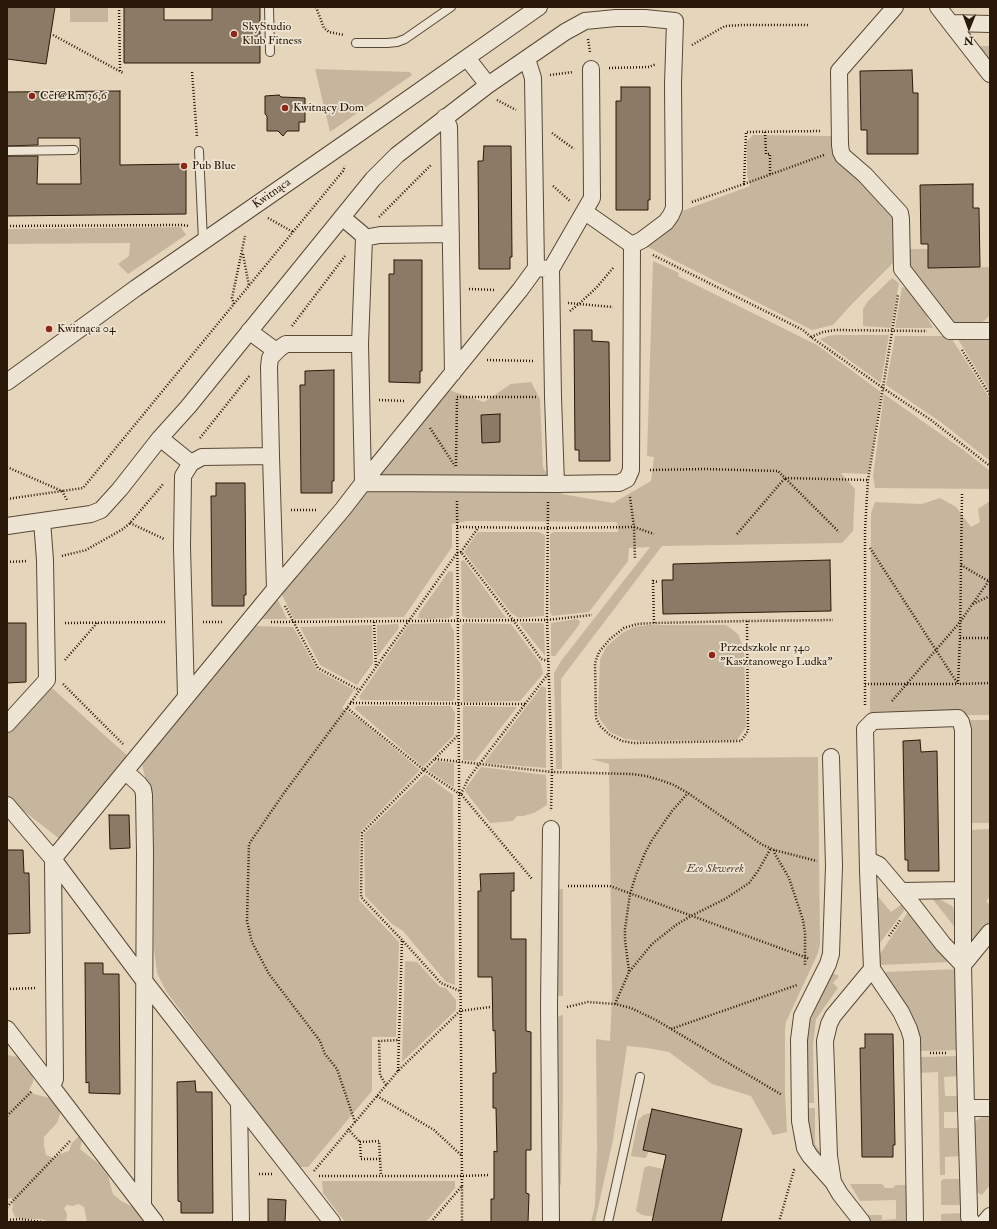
<!DOCTYPE html>
<meta charset="utf-8">
<style>
body{margin:0}
#map{position:relative;width:997px;height:1229px;overflow:hidden;background:#e5d6bb;font-family:"IM FELL Double Pica",serif}
canvas{display:block}
.frame{position:absolute;inset:0;border:8px solid #2a1809;pointer-events:none}
.north{position:absolute;left:949px;top:8px;width:40px;height:40px;-webkit-text-stroke:3px #eee4d3;paint-order:stroke;rotate:181deg;font-size:11px;font-weight:700;line-height:16px;text-align:center;color:#2a1809}
.north::after{content:'';display:block;margin:auto;width:14px;height:18px;background:#2a1809;clip-path:polygon(50% 0,100% 100%,50% 72%,0 100%)}
</style>
<div id="map">
<canvas width="997" height="1229"></canvas>
<div class="frame"></div>
<div class="north">N</div>
</div>
<script>
const c = document.querySelector('canvas').getContext('2d');
c.lineJoin = 'round';
function fillPath(path, color) { c.fillStyle = color; c.fill(path, 'evenodd'); }
const poly = rows => new Path2D(rows.map(r => 'M' + r).join(''));
function stroke(path, color, width, dash) { c.strokeStyle = color; c.lineWidth = width; c.lineCap = dash ? 'butt' : 'round'; c.setLineDash(dash || []); c.stroke(path); }
function label(font, color, halo, rows, align = 'center') {
  c.font = font + ' "IM FELL Double Pica",serif'; c.lineWidth = 3.5; c.setLineDash([]); c.textBaseline = 'middle'; c.strokeStyle = halo; c.fillStyle = color; for (const [text, x, y, turn = 0] of rows) {
    c.save(); c.translate(x, y); c.rotate((+turn || 0) * Math.PI / 180); c.textAlign = isNaN(turn) ? turn : align; if (halo) c.strokeText(text, 0, 0); c.fillText(text, 0, 0); c.restore();
  }
}
const green = poly([
 [70,7,108,7,108,22,70,22],
 [970,31,977,46,990,46,990,60,987,60,967,34],
 [315,69,410,72,412,75,330,132],
 [753,135,833,136,895,214,894,262,851,305,833,325,812,330,646,246,674,214,750,186,747,175,747,141],
 [181,227,186,235,128,274,118,264,129,256,130,243,7,244,7,229],
 [906,249,928,249,928,268,990,267,990,315,984,321,976,324,954,325,908,268],
 [653,261,679,273,678,276,817,345,881,392,868,474,841,473,855,489,853,531,842,543,662,546,561,679,562,769,556,769,554,673,561,661,650,547,629,548,628,561,589,612,552,616,550,612,550,534,554,532,618,532,617,522,467,521,452,524,452,547,404,617,294,619,281,593,343,515,388,467,449,390,484,402,511,384,531,382,540,399,543,468,562,494,613,503,651,481,654,457,647,456],
 [892,278,899,283,891,328,863,326,863,309,868,301],
 [902,287,914,292,933,328,895,328],
 [835,335,889,335,881,383,820,339,828,336],
 [895,336,950,336,990,399,990,461,942,423,886,385],
 [956,336,990,338,990,391],
 [884,394,962,449,990,471,990,489,875,488,873,476],
 [940,498,956,507,971,527,980,522,978,509,990,501,990,715,964,715,961,711,870,712,871,513,875,502,922,504],
 [478,532,539,532,545,535,544,616,519,618,511,613,464,552],
 [464,560,506,618,467,618,462,616,461,561],
 [449,571,453,572,453,615,449,618,427,619,418,618,419,613],
 [277,598,287,619,261,619,259,618],
 [576,619,580,621,579,625,555,656,552,656,551,655,551,623],
 [450,623,454,631,455,698,453,701,361,700,359,697,409,624],
 [464,623,511,624,541,664,543,674,520,701,463,702,462,626],
 [519,623,542,623,544,624,545,656],
 [398,624,399,628,377,657,377,625],
 [372,625,373,663,357,685,320,665,300,627],
 [648,625,726,625,738,634,744,649,746,727,737,740,640,741,625,739,610,732,601,721,598,714,600,659,607,646,622,633,634,627],
 [253,626,293,627,317,670,354,690,342,708,363,722,420,770,360,832,359,900,399,942,396,1037,372,1037,372,1091,308,1167,300,1167,289,1161,235,1084,166,991,157,973,154,949,153,794,147,784,142,765,152,749],
 [542,686,546,688,546,768,484,763],
 [52,688,131,759,61,840,7,798,7,734],
 [356,706,450,706,452,707,455,713,454,735,423,767,355,709],
 [463,706,517,707,475,761,463,760],
 [966,720,990,720,990,823,969,823],
 [818,757,820,944,818,953,786,1022,785,1029,785,1092,787,1132,773,1135,751,1096,712,1084,669,1052,647,1048,627,1046,613,1140,595,1222,591,1222,595,1206,597,1148,596,1039,610,1041,612,994,609,764,591,759],
 [437,761,454,763,454,788,428,770],
 [481,767,546,775,547,805,534,813,523,816,517,816,513,821,490,823,465,791,466,788],
 [425,774,453,795,455,985,446,982,403,931,392,924,365,896,364,834],
 [990,829,990,896,986,901,990,905,990,924,975,942,970,942,967,830],
 [558,889,563,889,563,996,559,996,557,993,556,974],
 [876,894,891,912,902,904,906,908,877,947],
 [931,897,941,900,952,906,955,910,957,930],
 [908,912,938,947,949,962,881,965,878,957],
 [405,961,417,962,440,987,446,988,456,1000,456,1010,402,1062],
 [958,969,960,1050,920,1051,885,972],
 [832,973,839,976,833,983,838,988,816,1019,813,1044,814,1103,808,1103,807,1028],
 [563,1015,563,1096,561,1186,558,1179,556,1021,559,1016],
 [7,1055,18,1057,26,1061,34,1073,33,1082,29,1090,34,1094,53,1099,59,1104,60,1114,57,1123,44,1137,44,1146,46,1155,54,1158,60,1154,69,1151,72,1143,79,1136,82,1140,80,1149,99,1164,108,1176,113,1194,121,1201,137,1209,145,1222,87,1222,84,1207,78,1204,73,1206,67,1205,64,1208,67,1214,66,1222,51,1222,40,1219,23,1219,15,1217,12,1210,13,1203,12,1198,7,1199],
 [959,1056,960,1076,944,1077,945,1096,961,1096,961,1112,944,1112,944,1128,962,1128,962,1156,945,1157,945,1175,940,1175,938,1072,920,1073,920,1057],
 [808,1108,815,1108,815,1144,821,1153,819,1154,812,1144,808,1135],
 [989,1112,990,1112,990,1185,982,1195,974,1191,972,1126,977,1120],
 [650,1113,657,1113,647,1156,645,1158,631,1156,638,1120,643,1115],
 [649,1166,673,1171,661,1218,642,1215,636,1211,644,1169,645,1167],
 [943,1179,962,1179,963,1205,941,1205,941,1181],
 [322,1181,455,1181,455,1188,426,1222,345,1222,323,1193],
 [850,1184,882,1184,885,1188,893,1188,896,1185,907,1185,909,1222,869,1222,867,1215,882,1215,882,1220,896,1219,896,1200,860,1201],
 [963,1213,963,1219,961,1222,941,1222,941,1214]
]);
const building = poly([
 [7,7,55,7,46,64,7,59,7,7],
 [124,7,164,7,164,20,212,20,212,7,260,7,260,63,124,63,124,7],
 [912,70,913,93,918,93,918,154,867,154,867,130,861,130,860,71,912,70],
 [621,87,650,87,650,200,648,200,648,210,616,210,616,101,621,101,621,87],
 [120,91,120,165,186,164,186,214,7,216,7,156,38,156,37,184,81,184,80,138,38,138,38,145,7,146,7,92,120,91],
 [279,95,281,97,305,98,305,122,299,122,299,131,287,131,283,136,278,131,267,131,267,116,265,114,265,96,279,95],
 [484,146,511,146,512,257,510,257,510,269,479,269,478,161,483,161,484,146],
 [973,184,973,208,979,208,980,267,928,268,928,244,921,244,920,185,973,184],
 [394,260,422,260,422,371,420,371,420,383,389,382,389,274,394,274,394,260],
 [574,330,592,330,592,341,609,342,610,461,579,461,579,450,575,450,574,330],
 [334,370,334,481,332,481,332,493,301,493,300,385,305,385,305,371,334,370],
 [500,414,500,442,482,443,481,415,500,414],
 [216,483,245,483,246,595,244,595,244,606,212,606,211,496,216,496,216,483],
 [830,560,831,611,663,614,662,580,673,580,673,564,830,560],
 [7,623,26,623,26,682,7,683,7,623],
 [920,740,921,752,937,751,939,871,908,871,908,860,905,860,903,741,920,740],
 [109,815,129,815,130,848,110,849,109,815],
 [7,850,23,850,24,873,29,873,30,933,7,934,7,850],
 [514,873,514,891,511,891,511,939,526,939,526,1031,531,1032,531,1150,526,1150,526,1193,529,1194,528,1222,491,1222,491,1199,494,1199,494,1151,497,1152,496,1108,493,1108,493,1073,496,1073,495,1030,493,1031,492,977,478,977,478,891,481,891,480,874,514,873],
 [85,963,103,963,103,974,119,974,120,1094,89,1093,89,1082,86,1083,85,963],
 [865,1034,893,1034,895,1145,893,1145,893,1157,862,1157,860,1048,865,1048,865,1034],
 [195,1081,196,1092,212,1092,213,1213,181,1213,181,1202,178,1201,177,1082,195,1081],
 [652,1109,742,1129,721,1222,652,1222,666,1155,643,1150,652,1109],
 [268,1199,286,1200,285,1222,268,1222,268,1199]
]);
const path = poly([
 [119,7,120,71],
 [316,7,324,28,329,32,344,35],
 [53,35,123,73],
 [588,39,590,52],
 [692,45,725,26,743,25,808,25],
 [609,68,649,67,656,64],
 [192,72,197,137],
 [550,75,573,72],
 [497,100,516,110],
 [765,132,766,154,770,154,770,175],
 [552,133,574,149],
 [744,184,824,155],
 [553,186,570,201],
 [692,202,744,184,746,132,821,131],
 [379,217,431,165],
 [268,218,293,232],
 [7,226,182,225,189,226],
 [243,254,249,286],
 [653,255,803,330,811,337,883,388,931,420,990,466],
 [469,289,496,290],
 [568,303,613,307],
 [234,304,232,298,245,236],
 [570,311,580,303,597,287,613,268],
 [292,326,345,256],
 [811,337,823,332,835,330,927,331],
 [962,350,990,395],
 [487,360,534,361],
 [457,397,536,397],
 [379,400,406,401],
 [430,428,455,466],
 [200,438,250,375],
 [456,466,457,397],
 [7,467,62,491,67,500],
 [650,470,705,469,778,471,785,478,868,480],
 [962,494,960,638,990,638],
 [630,497,634,527,635,559],
 [7,499,83,488,293,232,343,171,345,166],
 [457,501,462,1186],
 [548,502,547,620,552,772,551,811],
 [291,510,318,510],
 [130,523,164,539],
 [457,527,547,528,634,527,654,534],
 [737,534,785,478,839,532],
 [870,548,958,684],
 [461,552,478,528],
 [62,556,86,550,123,529,130,523,164,483],
 [7,562,28,561],
 [961,565,990,582],
 [973,604,990,596],
 [285,606,318,668,359,690],
 [747,621,748,731,741,741,634,743,622,741,610,735,600,726,596,718,595,663,599,652,610,639,624,628,637,624,654,623,747,621,833,620],
 [203,622,224,622],
 [271,622,547,620,592,615],
 [374,622,376,667],
 [65,623,166,622],
 [654,623,653,581,659,582],
 [960,638,958,684,990,683],
 [65,660,97,623],
 [63,684,123,744],
 [865,684,958,684],
 [892,701,960,622,990,579],
 [350,703,525,704],
 [865,705,865,531,867,495,868,480,898,295],
 [347,708,424,770,458,793,461,794,532,879],
 [457,736,424,770,362,833,361,897,402,940,441,983,460,991],
 [435,759,552,772,632,774,646,776,660,780,674,785,688,793,761,844,774,850,817,861],
 [461,794,468,779,548,674],
 [774,850,775,854,789,878,803,920,805,933,805,966],
 [568,886,610,886,810,959],
 [889,936,901,919],
 [629,971,625,940,625,929,630,894,636,875,645,853,652,840,672,811,688,793],
 [7,989,36,988],
 [615,1004,629,972,652,944,676,925,691,916,725,899,749,883,758,871,771,848],
 [567,1007,588,1002,615,1004,631,1008,656,1020,782,1095],
 [671,1029,797,985],
 [930,1053,947,1053],
 [398,1071,402,940],
 [386,1085,380,1075,379,1041,399,1040],
 [377,1096,434,1130,461,1155],
 [7,1116,32,1091],
 [355,1122,337,1069,325,1054,320,1041,269,974,252,942,247,921,249,844,284,793,347,708,457,553,461,552,513,620,541,659,548,661],
 [348,1129,360,1142],
 [380,1159,361,1159,360,1142,379,1141,381,1176],
 [314,1171,398,1071,460,1011,490,1007],
 [259,1174,272,1174],
 [319,1176,462,1176,490,1175],
 [7,1207,70,1141],
 [7,1220,20,1219,42,1222],
 [431,1222,462,1186,462,1222],
 [779,1222,794,1170,796,1168]
]);
const lane = poly([
 [269,7,270,52],
 [356,43,387,43,397,42,405,39,451,7],
 [7,151,74,150],
 [199,151,203,241],
 [608,1222,640,1077]
]);
const street = poly([
 [895,7,839,71,840,145,841,152,843,156,865,175,900,213,901,219,902,269,950,331,990,331],
 [938,7,990,74],
 [951,23,990,24],
 [467,58,488,85],
 [527,59,533,78,536,268],
 [445,117,449,127,453,373],
 [585,212,632,245,631,470,627,479,619,483,556,484,553,397,551,269,592,198,591,69],
 [343,218,362,234,364,238,360,344,363,483,556,484],
 [364,238,380,235,451,234],
 [249,331,276,351],
 [7,382,136,288,354,137,539,7],
 [160,438,191,463,183,476,182,547,186,696],
 [191,463,202,457,271,456],
 [7,526,91,514,101,510,120,489,160,438,188,407,373,179,397,155,488,85,565,32,585,21,616,18,645,18,675,21,673,84,674,208,671,215,666,222,642,240,632,245],
 [275,589,271,456,269,367,270,358,280,348,286,344,360,344],
 [7,724,47,680,45,560,42,521],
 [831,757,834,866,831,954,828,964,802,1016,799,1040,800,1121,805,1148,810,1156,833,1182],
 [126,772,139,784,143,789,144,795,145,853,143,1205],
 [7,805,53,859,145,982,332,1222],
 [551,829,549,1008,551,1222],
 [868,860,879,865,912,904,943,944,963,965,966,1108],
 [902,891,963,890],
 [963,965,990,932],
 [872,969,901,1012,909,1029,912,1039,915,1222],
 [7,1029,52,1087],
 [239,1103,241,1222],
 [155,1222,52,1087,55,1079,53,859,275,589,343,509,363,483,520,290,536,268,551,269],
 [862,1222,840,1194,833,1182,829,1156,825,1041,829,1024,833,1016,872,969,868,871,865,729,873,721,958,718,961,722,963,730,963,965],
 [972,1222,969,1217,969,1208,966,1108,990,1108],
 [985,1222,990,1216]
]);
const markers = [
 [234,34,4,"#8f2418"],
 [32,96,4,"#8f2418"],
 [285,108,4,"#8f2418"],
 [184,166,4,"#8f2418"],
 [49,329,4,"#8f2418"],
 [712,655,4,"#8f2418"]
];
const poiNames = [
 ["SkyStudio",242,27],
 ["Klub Fitness",242,41],
 ["Cef@Rm 36,6",40,96],
 ["Kwitnący Dom",293,108],
 ["Pub Blue",192,166],
 ["Kwitnąca 04",57,329],
 ["Przedszkole nr 340",720,648],
 ["\"Kasztanowego Ludka\"",720,662]
];
const streetNames = [
 ["Kwitnąca",272,194,-35]
];
const parkNames = [
 ["Eco Skwerek",715,869]
];
fillPath(green, '#c5b69d');
fillPath(building, '#8b7b66');
stroke(building, '#2a1809', 1);
stroke(lane, '#594836', 10);
stroke(street, '#594836', 18);
stroke(path, '#2a1809', 2.5, [1, 2]);
stroke(lane, '#eee4d3', 8);
stroke(street, '#eee4d3', 16);
for (const [x, y, r, color] of markers) { const dot = new Path2D(); dot.arc(x, y, r, 0, 2 * Math.PI); c.fillStyle = color; c.fill(dot); stroke(dot, '#eee4d3', 1.5); }
label('12px', '#2a1809', '#eee4d3', poiNames, 'left');
label('12px', '#2a1809', '#eee4d3', streetNames);
label('italic 12px', '#584735', '#eee4d3', parkNames);
</script>
